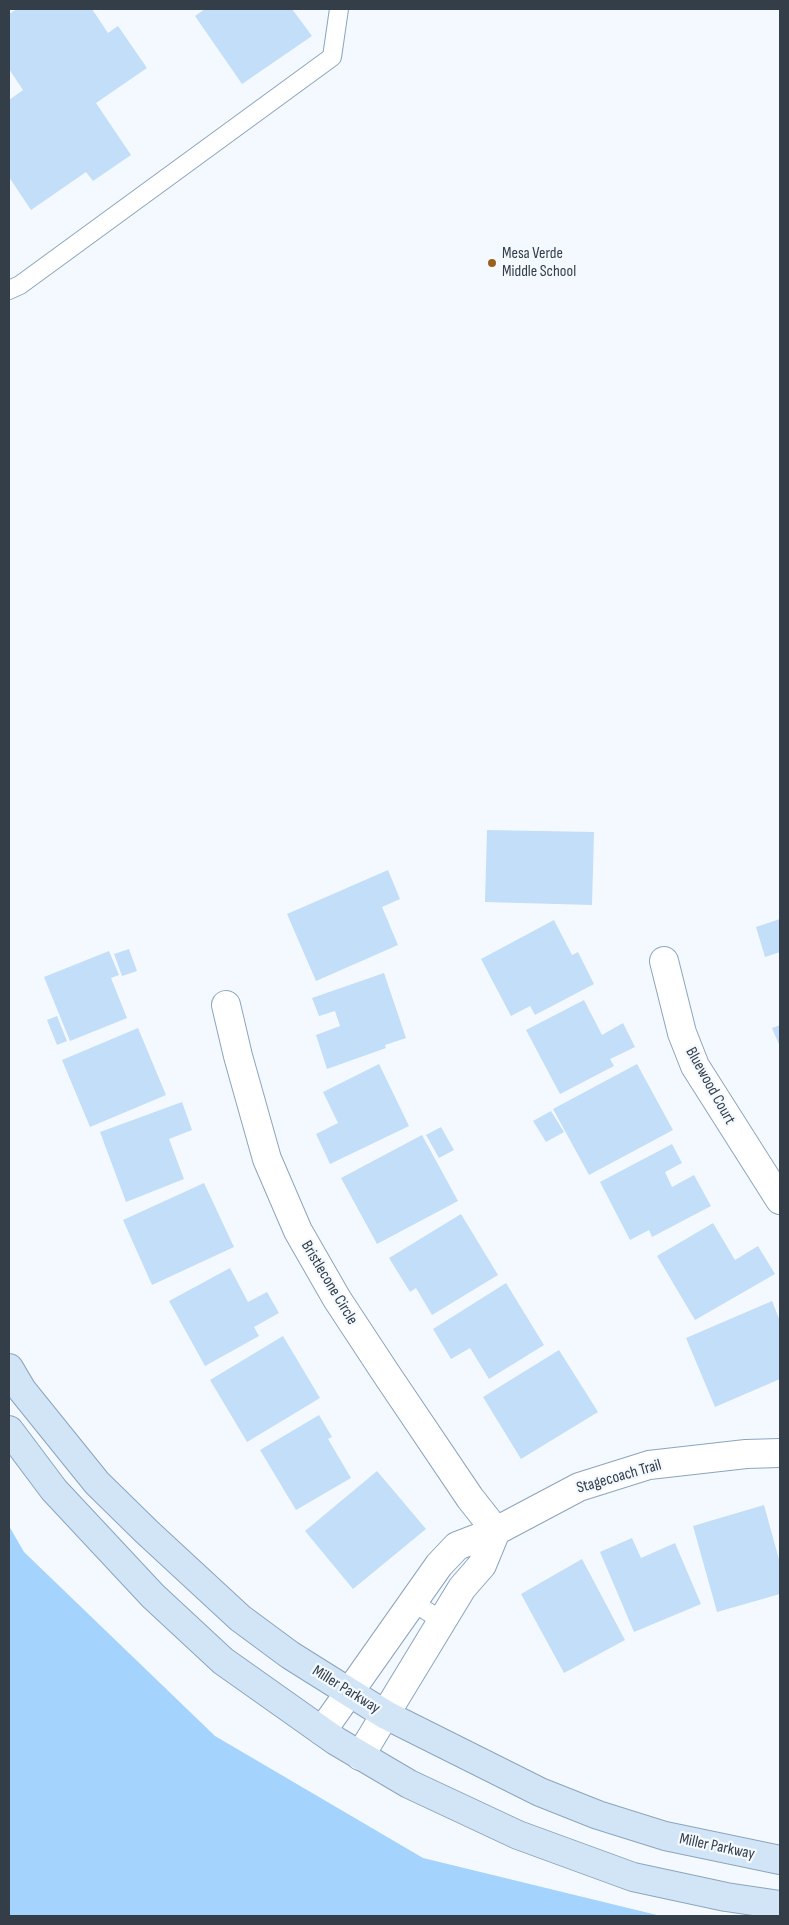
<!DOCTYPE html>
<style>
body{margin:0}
#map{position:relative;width:789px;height:1925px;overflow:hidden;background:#f4f9ff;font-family:"Sofia Sans Condensed",sans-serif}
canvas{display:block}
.frame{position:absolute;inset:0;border:10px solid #333e48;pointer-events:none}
</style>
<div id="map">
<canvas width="789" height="1925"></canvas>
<div class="frame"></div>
</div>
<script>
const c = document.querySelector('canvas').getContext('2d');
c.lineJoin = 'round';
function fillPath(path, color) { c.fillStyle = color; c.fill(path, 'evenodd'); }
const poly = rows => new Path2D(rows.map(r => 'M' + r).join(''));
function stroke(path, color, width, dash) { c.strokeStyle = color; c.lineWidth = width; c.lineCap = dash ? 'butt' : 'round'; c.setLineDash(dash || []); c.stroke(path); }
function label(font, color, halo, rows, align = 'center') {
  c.font = font + ' "Sofia Sans Condensed",sans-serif'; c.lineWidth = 4.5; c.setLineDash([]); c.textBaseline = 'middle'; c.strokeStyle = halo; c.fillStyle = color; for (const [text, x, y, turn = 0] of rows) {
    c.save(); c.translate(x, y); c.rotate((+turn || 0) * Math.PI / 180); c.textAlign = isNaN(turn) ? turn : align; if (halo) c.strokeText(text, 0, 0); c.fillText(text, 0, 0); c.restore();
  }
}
const green = poly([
 [9,1526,24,1552,215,1736,423,1858,661,1916,9,1916]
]);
const building = poly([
 [17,9,92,9,108,33,118,26,147,68,96,103,131,155,93,181,86,172,31,210,9,177,9,100,23,90,9,69,9,14],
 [205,9,292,9,312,36,242,84,195,16],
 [487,830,594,832,592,905,485,902],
 [388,870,400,899,382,907,398,945,316,981,287,914],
 [780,919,780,952,765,957,756,927],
 [554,920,572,955,578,952,594,984,535,1015,530,1006,511,1016,481,959],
 [129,949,137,971,122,976,114,954],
 [109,951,119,975,111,978,127,1018,70,1041,44,977],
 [384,973,406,1038,385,1045,386,1048,327,1069,316,1035,340,1026,335,1011,319,1016,312,998],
 [584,1000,602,1035,623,1023,635,1047,610,1059,614,1066,560,1094,526,1030],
 [57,1016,67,1041,57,1045,47,1020],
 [780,1025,780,1047,772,1028],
 [138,1028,166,1095,90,1127,62,1060],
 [379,1064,409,1126,330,1164,316,1134,338,1123,323,1092],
 [637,1064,673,1130,589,1175,553,1109],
 [182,1102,192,1130,169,1139,184,1179,126,1202,100,1132],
 [551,1111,564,1132,546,1142,533,1121],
 [441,1127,454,1150,439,1158,426,1135],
 [422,1135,458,1201,377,1244,341,1178],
 [672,1144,682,1163,665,1172,672,1187,694,1175,711,1206,652,1237,649,1230,630,1240,600,1182],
 [204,1183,234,1247,152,1285,123,1220],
 [461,1214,498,1275,432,1315,416,1288,410,1292,389,1258],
 [713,1223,735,1260,758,1246,775,1274,695,1320,657,1256],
 [230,1268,248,1302,267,1292,279,1313,254,1327,259,1336,205,1366,169,1301],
 [506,1283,544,1345,489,1379,470,1348,451,1359,433,1329],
 [772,1301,780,1321,780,1379,715,1407,686,1338],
 [283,1336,320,1398,247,1442,210,1380],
 [559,1350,598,1412,521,1459,483,1397],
 [319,1415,332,1437,328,1439,351,1478,296,1510,260,1450],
 [377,1471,426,1529,353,1589,305,1531],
 [764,1505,780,1563,780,1594,717,1612,693,1526],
 [632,1538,641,1558,675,1543,701,1604,634,1632,600,1552],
 [582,1559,625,1640,564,1673,521,1594]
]);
const lane = poly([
 [9,290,20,285,332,57,339,9],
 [413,1602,442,1621]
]);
const street = poly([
 [664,961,682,1033,695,1066,780,1200],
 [226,1005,238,1056,267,1159,298,1231,337,1299,385,1372,470,1498,496,1531],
 [322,1731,439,1565,457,1546,496,1531,579,1487,649,1465,746,1454,780,1453],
 [360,1756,462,1588,482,1565,496,1531]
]);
const secondary = poly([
 [9,1368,22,1390,97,1483,147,1532,240,1618,290,1655,349,1692,386,1715,540,1792,598,1815,665,1836,780,1860],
 [9,1430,54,1490,153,1596,223,1661,336,1741,409,1784,518,1835,633,1877,726,1897,780,1905]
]);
const markers = [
 [492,263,5,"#99621c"]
];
const poiNames = [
 ["Mesa Verde",502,254],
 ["Middle School",502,272]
];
const streetNames = [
 ["Bluewood Court",710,1086,61],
 ["Bristlecone Circle",329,1283,59],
 ["Stagecoach Trail",619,1477,-16],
 ["Miller Parkway",346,1690,32],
 ["Miller Parkway",717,1847,12]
];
fillPath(green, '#a4d3fe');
fillPath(building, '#c2def8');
stroke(lane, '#8ba5bd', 20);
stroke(street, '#8ba5bd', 30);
stroke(secondary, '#8ba5bd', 30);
stroke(lane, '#fff', 18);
stroke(street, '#fff', 28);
stroke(secondary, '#d1e5f7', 28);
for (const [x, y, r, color] of markers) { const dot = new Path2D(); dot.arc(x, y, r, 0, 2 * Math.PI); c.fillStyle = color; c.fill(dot); stroke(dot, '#f4f9ff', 2); }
label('16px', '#333e48', '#f4f9ff', poiNames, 'left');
label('16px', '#333e48', '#f4f9ff', streetNames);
</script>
